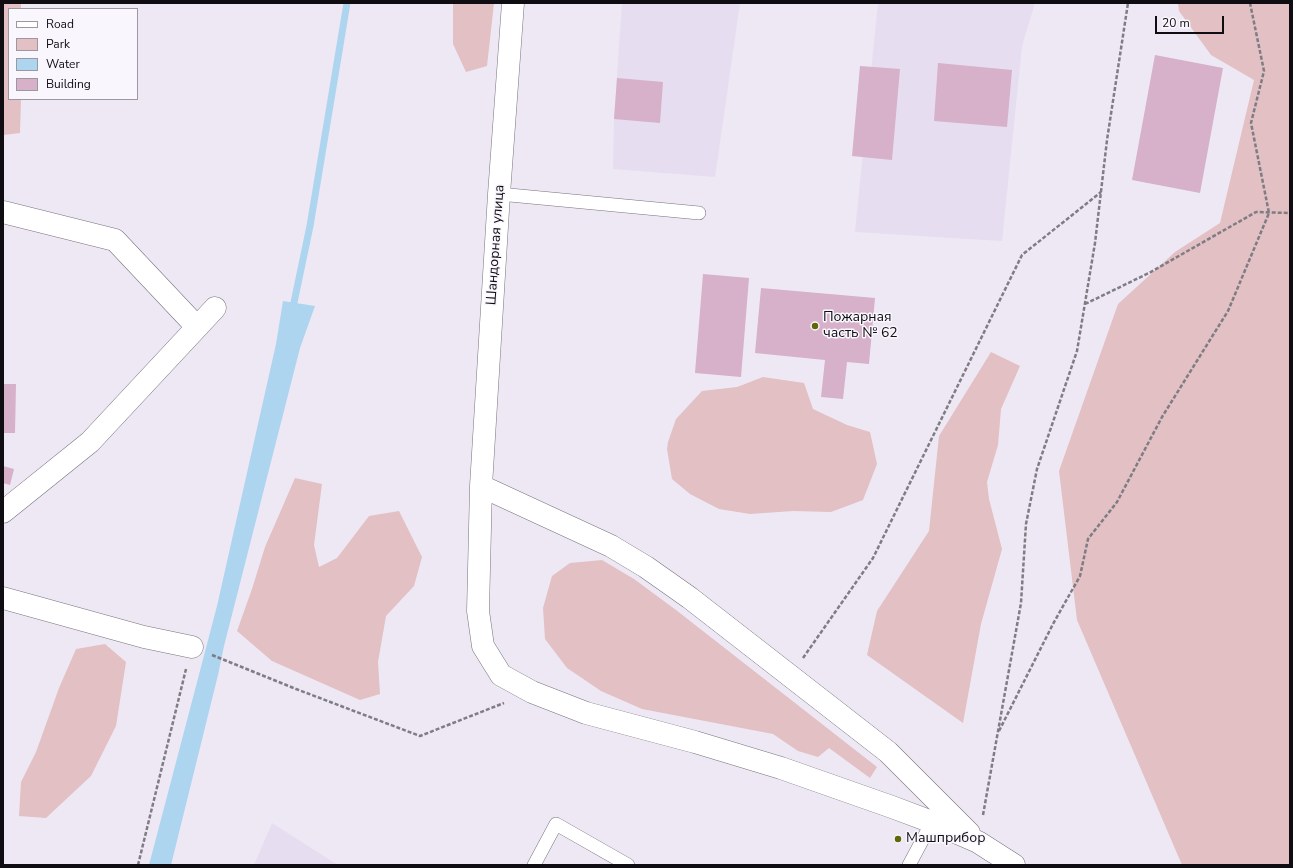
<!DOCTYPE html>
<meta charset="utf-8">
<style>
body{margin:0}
#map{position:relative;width:1293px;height:868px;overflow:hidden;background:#ede8f4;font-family:"Nunito Sans",sans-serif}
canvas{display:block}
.frame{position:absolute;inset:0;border:4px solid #0f0d12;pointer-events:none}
.legend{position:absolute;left:8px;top:8px;width:130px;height:92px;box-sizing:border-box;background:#f9f6fd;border:1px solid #9b999f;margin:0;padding:5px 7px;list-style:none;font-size:12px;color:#0f0d12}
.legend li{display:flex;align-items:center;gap:8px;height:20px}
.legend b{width:20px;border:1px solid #9b999f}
.scale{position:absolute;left:1155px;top:16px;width:69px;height:18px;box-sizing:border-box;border:2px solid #0f0d12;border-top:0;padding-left:5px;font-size:12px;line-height:14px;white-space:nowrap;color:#0f0d12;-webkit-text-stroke:3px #f9f6fd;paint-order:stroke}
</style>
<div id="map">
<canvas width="1293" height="868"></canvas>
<div class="frame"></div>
<ul class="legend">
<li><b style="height:5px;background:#fff"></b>Road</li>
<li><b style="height:11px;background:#e2c0c3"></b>Park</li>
<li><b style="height:11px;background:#add5ef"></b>Water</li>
<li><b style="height:11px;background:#d7b0c9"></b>Building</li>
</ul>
<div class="scale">20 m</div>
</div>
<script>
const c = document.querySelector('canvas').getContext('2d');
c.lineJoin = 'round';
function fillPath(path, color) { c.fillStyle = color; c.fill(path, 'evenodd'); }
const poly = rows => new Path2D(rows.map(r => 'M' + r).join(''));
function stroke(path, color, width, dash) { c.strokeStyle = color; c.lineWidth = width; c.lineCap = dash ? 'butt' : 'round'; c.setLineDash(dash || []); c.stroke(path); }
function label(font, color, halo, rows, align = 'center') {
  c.font = font + ' "Nunito Sans",sans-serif'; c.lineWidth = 3; c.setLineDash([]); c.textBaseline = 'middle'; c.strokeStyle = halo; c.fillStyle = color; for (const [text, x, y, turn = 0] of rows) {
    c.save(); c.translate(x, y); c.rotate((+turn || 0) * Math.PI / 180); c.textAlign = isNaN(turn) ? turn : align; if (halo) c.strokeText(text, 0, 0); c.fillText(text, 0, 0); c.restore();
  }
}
const built = poly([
 [622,3,740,3,715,177,613,169,614,119],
 [878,3,1035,3,1022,46,1002,241,855,232],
 [272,823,338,865,254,865]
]);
const green = poly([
 [3,3,21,3,21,9,9,9,9,99,21,99,20,133,3,135],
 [453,3,494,3,487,66,466,72,453,44],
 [1178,3,1290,3,1290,865,1182,865,1077,620,1059,471,1118,304,1175,252,1220,223,1254,80,1211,55,1179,11],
 [991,352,1020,366,1001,409,998,445,987,482,989,499,1002,549,981,624,963,723,867,655,877,611,929,531,939,436],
 [763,377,804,383,813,409,847,425,870,432,877,464,863,500,831,512,793,511,750,514,719,509,690,494,672,479,667,449,668,442,676,419,702,391,737,387],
 [295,478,322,484,314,545,319,567,337,558,369,516,399,511,422,557,414,586,386,616,378,662,380,694,360,700,272,661,237,631,252,589,265,547],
 [602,560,634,579,676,610,877,767,870,778,829,748,818,757,798,751,773,734,642,709,601,691,567,668,545,639,543,608,552,576,570,563],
 [105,644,126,662,116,726,91,776,46,818,19,816,21,782,36,752,59,688,76,649]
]);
const water = poly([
 [283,301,315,306,300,348,224,646,218,675,171,865,149,865,217,606,276,344]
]);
const stream = poly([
 [292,312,310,226,347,3]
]);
const building = poly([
 [1155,55,1223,68,1200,193,1132,180],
 [938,63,1012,70,1007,127,934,121],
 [860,66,900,69,892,160,852,156],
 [617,78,663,82,660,123,614,119],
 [703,274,749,278,741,377,695,373],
 [761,288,875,298,869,364,847,362,843,399,821,397,825,360,755,353],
 [3,384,16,384,15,433,3,433],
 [3,466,14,469,10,485,3,483]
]);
const path = poly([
 [1085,304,1149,273,1256,212,1290,213],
 [212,655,296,689,420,736,504,703],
 [803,658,873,558,1022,255,1101,192],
 [999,731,1053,624,1080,576,1088,539,1117,502,1162,417,1228,311,1269,213,1251,123,1264,71,1250,3],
 [983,815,1021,603,1026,524,1037,469,1077,351,1095,243,1107,140,1128,3],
 [138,865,186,669]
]);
const lane = poly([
 [499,194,699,213],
 [534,865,556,824,628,865],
 [909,865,932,822]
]);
const street = poly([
 [3,212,115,240,197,327],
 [3,512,90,442,215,308],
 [3,598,144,637,192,647]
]);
const secondary = poly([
 [513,3,499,194,481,486,478,611,483,646,501,675,532,692,586,713,695,742,781,768,892,807,932,822,978,842,1014,865],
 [481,486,611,546,646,567,690,598,888,752,969,833]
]);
const markers = [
 [815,326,4,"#5f6709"],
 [898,839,4,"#5f6709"]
];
const streetNames = [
 ["Шандорная улица",496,245,-86]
];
const poiNames = [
 ["Пожарная",823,318],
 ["часть № 62",823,334],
 ["Машприбор",906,839]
];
fillPath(built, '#e6ddf1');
fillPath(green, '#e2c0c3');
fillPath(water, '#add5ef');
stroke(stream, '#add5ef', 7);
fillPath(building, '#d7b0c9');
stroke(lane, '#77737e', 14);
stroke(street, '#77737e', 23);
stroke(secondary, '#77737e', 23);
stroke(path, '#7f7c84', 2.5, [4, 2]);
stroke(lane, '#fff', 13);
stroke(street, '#fff', 22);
stroke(secondary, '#fff', 22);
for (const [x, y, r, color] of markers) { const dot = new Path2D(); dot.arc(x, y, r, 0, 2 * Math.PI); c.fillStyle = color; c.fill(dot); stroke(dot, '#f9f6fd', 1.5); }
label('14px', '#0f0d12', '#f9f6fd', streetNames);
label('14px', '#0f0d12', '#f9f6fd', poiNames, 'left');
</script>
